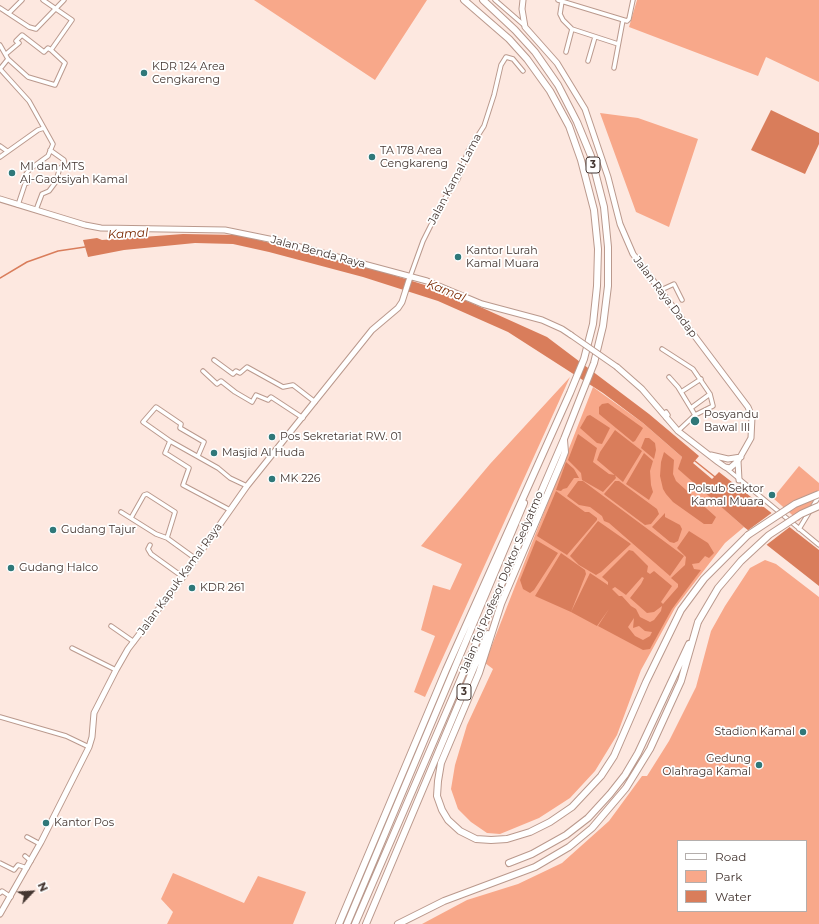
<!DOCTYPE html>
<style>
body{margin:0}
#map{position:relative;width:819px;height:924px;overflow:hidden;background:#fde8e0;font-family:Montserrat,sans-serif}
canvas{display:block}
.legend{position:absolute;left:677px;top:840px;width:130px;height:72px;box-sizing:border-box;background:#fff;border:1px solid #b4aeac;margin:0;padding:5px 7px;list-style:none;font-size:12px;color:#433530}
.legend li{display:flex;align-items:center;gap:8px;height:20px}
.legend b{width:20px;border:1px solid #b4aeac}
.north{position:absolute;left:12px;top:872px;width:40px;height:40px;-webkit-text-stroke:3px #fff;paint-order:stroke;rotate:65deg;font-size:11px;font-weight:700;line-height:16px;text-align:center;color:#433530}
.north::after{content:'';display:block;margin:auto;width:14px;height:18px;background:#433530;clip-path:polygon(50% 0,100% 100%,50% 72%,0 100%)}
</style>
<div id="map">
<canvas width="819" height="924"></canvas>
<ul class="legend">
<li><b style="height:5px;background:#fff"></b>Road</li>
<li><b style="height:11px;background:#f8a88a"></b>Park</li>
<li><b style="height:11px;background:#d97d5b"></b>Water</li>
</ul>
<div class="north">N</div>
</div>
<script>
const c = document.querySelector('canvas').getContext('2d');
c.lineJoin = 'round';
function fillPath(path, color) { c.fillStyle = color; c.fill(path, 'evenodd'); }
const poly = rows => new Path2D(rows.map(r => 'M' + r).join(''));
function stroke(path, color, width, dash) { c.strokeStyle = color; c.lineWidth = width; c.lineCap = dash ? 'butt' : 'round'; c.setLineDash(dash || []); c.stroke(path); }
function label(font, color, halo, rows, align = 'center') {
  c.font = font + ' Montserrat,sans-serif'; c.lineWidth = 3.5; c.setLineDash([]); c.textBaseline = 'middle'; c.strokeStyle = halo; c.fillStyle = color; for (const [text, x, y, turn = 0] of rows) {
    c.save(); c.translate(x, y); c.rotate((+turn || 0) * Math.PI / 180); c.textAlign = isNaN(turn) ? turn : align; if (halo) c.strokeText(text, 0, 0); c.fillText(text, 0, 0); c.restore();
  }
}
const green = poly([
 [254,0,427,0,375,80],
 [637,0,819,0,819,82,766,57,758,76,629,27],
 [600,113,638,118,698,139,669,227,636,212],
 [570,377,425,697,414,692,435,636,421,630,433,585,450,590,462,564,421,546,490,464],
 [593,387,643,423,682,457,679,469,744,527,725,543,675,608,641,670,617,735,595,771,570,798,539,818,500,834,487,833,471,822,458,809,451,789,455,765,467,725,493,669,485,663],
 [799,466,819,483,819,493,799,521,773,498],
 [765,560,776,564,819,597,819,924,422,924,467,900,518,884,562,863,609,821,642,776,647,776,669,741,696,687,711,631,725,606,750,568],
 [678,841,806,841,806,911,678,911],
 [173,873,244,903,258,876,306,892,293,924,167,924,173,912,161,899]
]);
const water = poly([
 [771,110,819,133,819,144,805,174,751,150],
 [183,234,239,235,377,270,447,292,547,337,649,414,699,456,693,463,712,479,719,472,819,550,819,586,744,527,678,469,682,457,643,423,603,393,508,332,438,301,363,277,269,252,233,244,195,243,124,250,88,257,83,240,97,238,102,240],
 [608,403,643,428,635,441,633,442,599,414,599,407,602,404],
 [590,415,610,428,602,444,597,443,580,428,587,416],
 [615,430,642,451,623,482,597,460,600,452],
 [578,434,597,448,593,462,609,474,615,475,616,478,603,492,582,480,581,473,568,460],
 [645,438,649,438,655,443,656,450,654,459,641,448],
 [664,452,674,460,673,474,676,481,716,517,712,524,704,524,673,502,666,494,663,489,660,476,661,462],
 [644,453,653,461,650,471,651,485,653,492,649,500,626,484],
 [566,462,574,469,579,478,574,478,567,488,563,489,561,491,556,490],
 [578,481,583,481,684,556,670,576,609,523,604,521,602,516,590,507,579,505,567,496],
 [615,481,619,481,657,509,659,514,651,524,645,525,605,495,604,494],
 [556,491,585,512,589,512,597,518,597,520,567,555,537,536],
 [665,513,665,517,680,525,682,529,678,541,674,543,670,542,652,527],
 [598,521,631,544,601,572,596,575,579,565,570,556],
 [689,531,708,543,714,553,709,558,705,556,699,563,692,564,694,569,701,570,672,609,650,649,643,650,598,626,609,609,597,626,571,612,590,573,608,585,608,582,602,577,629,550,633,551,648,566,647,572,650,574,654,571,672,586,661,602,663,604,678,587,678,584,671,578,685,565,686,557,677,548],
 [642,577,644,578,641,584,630,598,647,613,654,612,662,606,661,611,654,620,650,622,640,617,636,609,631,606,622,596,619,596,612,589,615,587,626,595],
 [634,618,633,628,639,626,645,631,652,632,650,636,643,640,635,636,628,627],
 [536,540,558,553,534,590,530,593,523,589,520,580],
 [561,553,585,570,586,574,571,612,535,596]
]);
const pier = poly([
 [773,512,791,526,765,546,747,531]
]);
const stream = poly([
 [0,278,27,262,58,251,85,247],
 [695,461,715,477]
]);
const minor = poly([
 [495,0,525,26],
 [558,0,627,21,629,19,633,0],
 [562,1,560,14,563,20,572,29,618,44],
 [0,8,29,27,36,29,64,0],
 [9,13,22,0],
 [0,45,8,59,0,69],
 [566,52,572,29],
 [6,54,19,43,16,41,22,35,44,52,48,48,51,50],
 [8,59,28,77,55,85,65,63,51,50,72,20,43,0],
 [588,61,595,37],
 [614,68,623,20],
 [0,69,29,101,53,144,48,156,30,169,26,174,29,182,25,184,18,205],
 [0,146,7,151],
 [0,157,38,130,44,128],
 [36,210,42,194,49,191,55,183,60,168,65,165,64,160,50,150],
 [410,277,423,241,443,201,458,179,468,151,484,126,494,95,501,65,506,57,513,59,523,71],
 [661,290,674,284,682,300],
 [662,349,693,369,710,394,713,406,695,415],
 [214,360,233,374,236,371,240,373,247,367,283,387,293,385,315,402],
 [203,371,217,384,221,381,235,392,252,402,256,395,268,400,271,397,303,418],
 [669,377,678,387,695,415,678,431],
 [681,392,701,379],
 [691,408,710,394],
 [666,412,668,415,666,418],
 [170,441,218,468,230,478,247,486],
 [198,456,204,442,180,428,181,424,156,407,143,422,170,441,165,453,167,454,189,468,183,485,230,510],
 [726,468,819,545],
 [121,512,156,534,167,538,196,559],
 [131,518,144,495,147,494,175,512,167,538],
 [799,529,819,496],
 [150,545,148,549,151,554,183,577],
 [111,626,134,642],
 [72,648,116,670],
 [0,717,66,736,89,747],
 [27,837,40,844],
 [25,856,31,861],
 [0,863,14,870,18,865,27,868],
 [0,893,2,891,11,897]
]);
const secondary = poly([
 [523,0,522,9,525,27,557,63,585,109,608,177,620,224,633,254,748,407,752,417,751,438,738,461,730,468,725,467,718,462,678,431,642,389,617,367],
 [0,199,85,225,101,228,225,230,274,240,427,281,482,304,542,320,562,329,571,335],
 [711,455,728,459,741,457],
 [738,461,739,480],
 [0,914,41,842,89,747,92,737,94,713,116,670,128,649,183,577,247,486,372,330,398,308,402,302,410,277]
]);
const motorway = poly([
 [502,601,479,673,441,763,438,781,437,796,442,810,448,820,460,831,476,839,491,840,507,839,530,832,550,822,572,807,601,776,614,756,646,682,681,610,704,579,748,535],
 [501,604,562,460,565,452,564,440],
 [509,863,532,854,566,835,588,818,610,794,625,775,638,753,689,644],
 [339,924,446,670,570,393,584,359,593,324,597,286,598,249,594,210,581,160,569,126,550,91,527,59,509,39,464,0],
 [347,924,524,503],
 [355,924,564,439,594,363,603,326,608,286,608,247,604,207,591,156,577,122,558,85,535,52,515,30,483,0],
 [366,924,488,634],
 [398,924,444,901,535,867,569,847,592,828,626,788,650,749,681,681,698,622]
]);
const secondaryBridge = poly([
 [571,335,617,367]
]);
const motorwayBridge = poly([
 [748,535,795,504,819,494],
 [698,622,718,588,741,561,769,535,801,514,819,506]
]);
const markers = [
 [144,73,4,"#2f7879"],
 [372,157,4,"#2f7879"],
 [12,173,4,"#2f7879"],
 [458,257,4,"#2f7879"],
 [695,421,5,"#2f7879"],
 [272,437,4,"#2f7879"],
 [214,453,4,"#2f7879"],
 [272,479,4,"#2f7879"],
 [772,495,4,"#2f7879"],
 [53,530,4,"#2f7879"],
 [11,568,4,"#2f7879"],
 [192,588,4,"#2f7879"],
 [803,732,4,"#2f7879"],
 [759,765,4,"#2f7879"],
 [46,823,4,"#2f7879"]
];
const shields = [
 [593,165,14],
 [464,692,14]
];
const shieldNames = [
 ["3",593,165],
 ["3",464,692]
];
const poiNames = [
 ["KDR 124 Area",152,67],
 ["Cengkareng",152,80],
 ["TA 178 Area",380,151],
 ["Cengkareng",380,164],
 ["MI dan MTS",20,167],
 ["Al-Gaotsiyah Kamal",20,180],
 ["Kantor Lurah",466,251],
 ["Kamal Muara",466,264],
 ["Posyandu",704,415],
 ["Bawal III",704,428],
 ["Pos Sekretariat RW. 01",280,437],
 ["Masjid Al Huda",222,453],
 ["MK 226",280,479],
 ["Polsub Sektor",764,489,"right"],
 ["Kamal Muara",764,502,"right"],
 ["Gudang Tajur",61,530],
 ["Gudang Halco",19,568],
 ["KDR 261",200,588],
 ["Stadion Kamal",795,732,"right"],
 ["Gedung",751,759,"right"],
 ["Olahraga Kamal",751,772,"right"],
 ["Kantor Pos",54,823]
];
const streetNames = [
 ["Jalan Kamal Lama",455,179,-62],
 ["Jalan Benda Raya",318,252,15],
 ["Jalan Raya Dadap",665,297,53],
 ["Jalan Kapuk Kamal Raya",180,579,-54],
 ["Jalan Tol Profesor Doktor Sedyatmo",502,582,-67]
];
const waterNames = [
 ["Kamal",128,234,-3],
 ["Kamal",446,291,22]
];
fillPath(green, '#f8a88a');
fillPath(water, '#d97d5b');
fillPath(pier, '#fde8e0');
stroke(stream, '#d97d5b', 1.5);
stroke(minor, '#ba998d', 5.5);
stroke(secondary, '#ba998d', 7);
stroke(motorway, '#ba998d', 8);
stroke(minor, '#fff', 3.5);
stroke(secondary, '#fff', 5);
stroke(motorway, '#fff', 6);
stroke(secondaryBridge, '#ba998d', 7, []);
stroke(motorwayBridge, '#ba998d', 8, []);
stroke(secondaryBridge, '#fff', 5);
stroke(motorwayBridge, '#fff', 6);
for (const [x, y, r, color] of markers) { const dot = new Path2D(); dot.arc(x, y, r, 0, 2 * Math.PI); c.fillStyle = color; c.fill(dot); stroke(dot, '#fff', 1.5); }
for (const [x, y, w] of shields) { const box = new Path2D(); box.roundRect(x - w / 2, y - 8, w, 16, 3); c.fillStyle = '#fff'; c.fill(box); stroke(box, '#433530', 1); }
label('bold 10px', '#433530', null, shieldNames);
label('11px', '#433530', '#fff', poiNames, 'left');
label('11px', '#433530', '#fff', streetNames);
label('italic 12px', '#7a2800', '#fff', waterNames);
</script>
